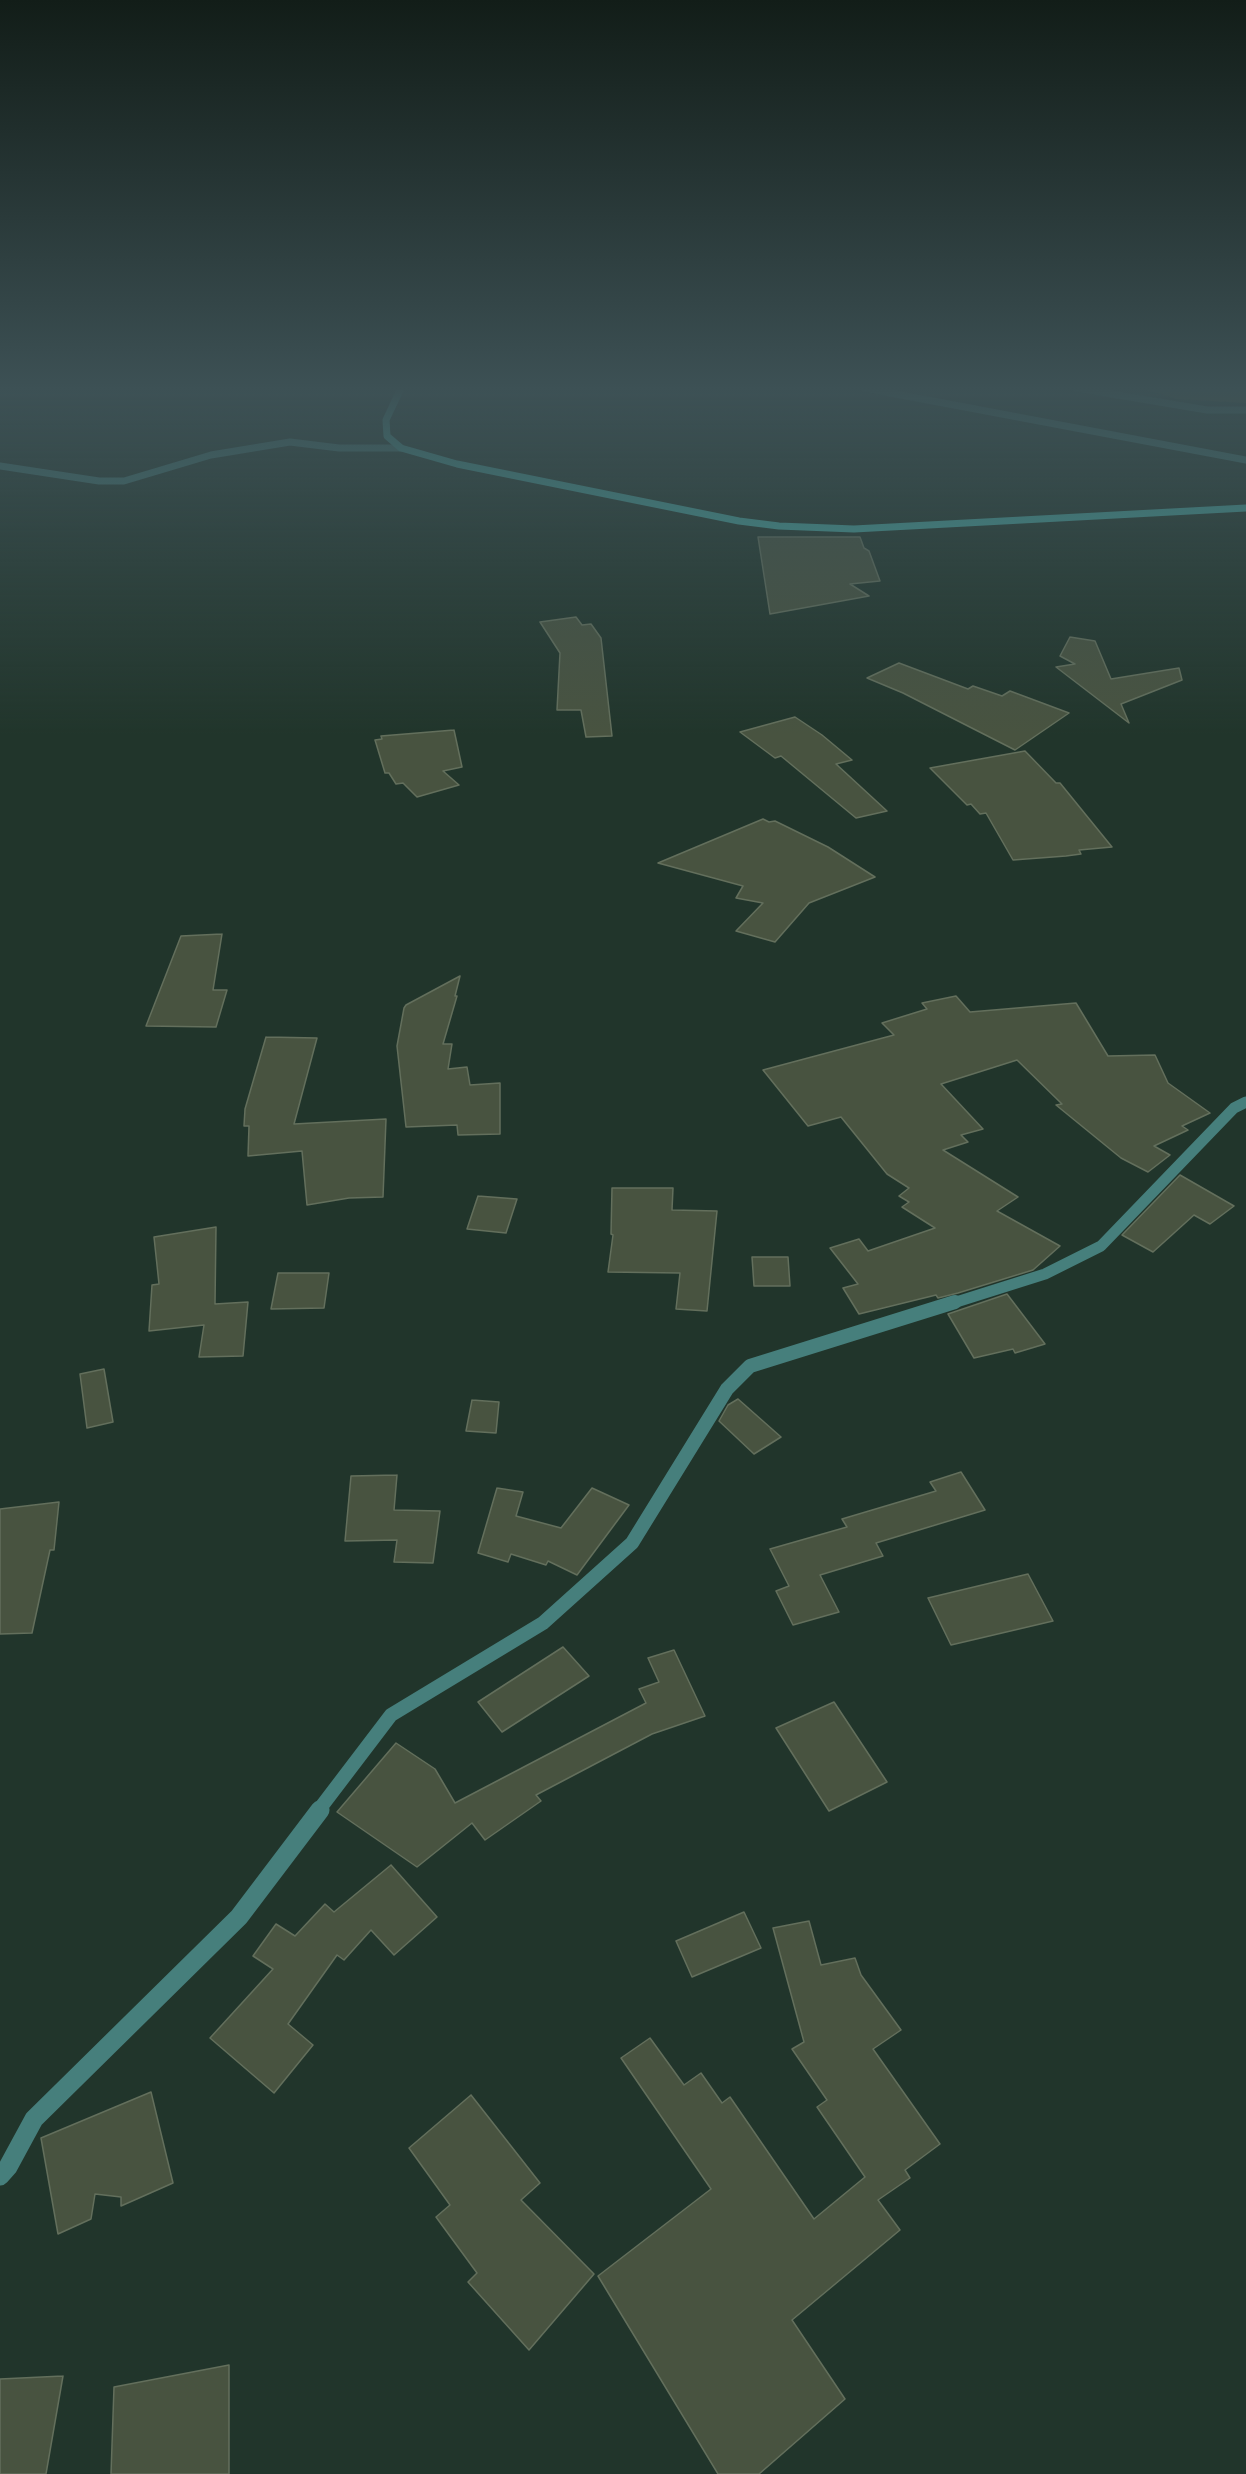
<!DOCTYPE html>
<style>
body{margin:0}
canvas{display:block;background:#21352b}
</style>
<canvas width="1246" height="2474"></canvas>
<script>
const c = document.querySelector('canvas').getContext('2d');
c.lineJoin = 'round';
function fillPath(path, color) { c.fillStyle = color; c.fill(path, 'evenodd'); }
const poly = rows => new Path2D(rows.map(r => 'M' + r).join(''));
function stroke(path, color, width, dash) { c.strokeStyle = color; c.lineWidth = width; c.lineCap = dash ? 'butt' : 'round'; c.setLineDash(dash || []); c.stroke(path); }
const green = poly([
 [1139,388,1246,388,1246,403,1177,399]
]);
const building = poly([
 [758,537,860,537,864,548,869,551,880,581,850,584,869,596,770,614,758,537],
 [576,617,582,625,591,624,601,638,612,736,586,737,581,710,557,710,560,653,540,622,576,617],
 [1070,637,1095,641,1111,679,1179,668,1182,680,1121,704,1129,723,1056,667,1075,664,1060,656,1070,637],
 [899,663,968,689,973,686,1002,696,1010,691,1069,713,1015,750,903,693,867,678,899,663],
 [795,717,822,735,852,760,836,764,887,811,856,818,781,756,775,758,740,732,795,717],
 [454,730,462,767,443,771,459,785,417,797,403,783,396,784,389,773,385,773,375,740,382,739,381,736,454,730],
 [1025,751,1056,783,1060,783,1112,847,1079,850,1081,854,1066,856,1013,860,986,813,980,814,971,804,967,805,930,768,1025,751],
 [763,819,769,822,775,821,828,847,875,877,809,903,775,942,736,931,763,903,736,898,743,886,658,863,763,819],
 [222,934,213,990,227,990,216,1027,146,1026,181,936,222,934],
 [460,976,455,996,457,996,443,1044,452,1044,448,1069,467,1067,470,1085,500,1083,500,1134,458,1135,457,1125,406,1127,397,1046,404,1008,406,1005,460,976],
 [956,996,970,1012,1076,1003,1108,1056,1155,1055,1168,1083,1210,1113,1182,1126,1188,1130,1154,1146,1170,1155,1148,1172,1121,1158,1056,1105,1062,1104,1017,1060,941,1084,983,1129,961,1135,968,1142,943,1150,1018,1197,997,1211,1060,1246,1033,1270,958,1293,938,1298,936,1295,859,1314,843,1288,858,1284,830,1248,859,1239,868,1251,935,1228,902,1207,909,1202,899,1196,909,1188,887,1174,841,1117,808,1126,763,1070,894,1035,882,1023,927,1009,922,1003,956,996],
 [266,1037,317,1038,294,1124,386,1119,383,1197,349,1198,307,1205,302,1151,248,1156,249,1126,244,1126,245,1109,266,1037],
 [1180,1175,1234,1206,1210,1224,1194,1215,1153,1252,1122,1235,1180,1175],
 [612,1188,673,1188,672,1210,717,1211,707,1311,676,1309,680,1273,608,1272,613,1235,611,1234,612,1188],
 [478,1196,517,1199,506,1233,467,1229,478,1196],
 [216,1227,215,1304,248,1302,243,1356,199,1357,204,1325,149,1331,152,1285,159,1284,154,1237,216,1227],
 [752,1257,788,1257,790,1286,754,1286,752,1257],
 [278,1273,329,1273,324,1308,271,1309,278,1273],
 [1007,1294,1045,1344,1015,1353,1013,1349,974,1358,948,1314,1007,1294],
 [104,1369,113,1422,87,1428,80,1374,104,1369],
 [738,1399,781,1437,754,1454,719,1421,728,1405,738,1399],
 [472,1400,499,1402,496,1433,466,1431,472,1400],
 [961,1472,985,1510,876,1543,883,1556,820,1575,839,1612,793,1625,776,1591,789,1586,770,1549,847,1527,842,1519,936,1491,930,1482,961,1472],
 [397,1475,394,1510,440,1511,433,1563,394,1562,397,1540,345,1541,351,1476,397,1475],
 [497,1488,523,1492,516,1516,561,1528,592,1488,629,1505,577,1575,548,1561,546,1565,511,1554,508,1562,478,1553,497,1488],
 [59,1502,54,1550,50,1550,32,1633,0,1634,0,1509,59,1502],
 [1028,1574,1053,1621,951,1645,928,1598,1028,1574],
 [563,1647,589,1676,502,1732,478,1702,563,1647],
 [674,1650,705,1716,652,1734,536,1795,541,1801,485,1840,472,1823,417,1867,337,1812,396,1743,435,1769,455,1803,646,1703,639,1689,659,1682,648,1658,674,1650],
 [834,1702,887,1782,829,1811,776,1728,834,1702],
 [391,1865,437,1917,394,1955,371,1930,344,1960,337,1955,288,2024,313,2045,274,2093,210,2038,273,1969,253,1956,276,1924,295,1936,325,1904,334,1912,391,1865],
 [744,1912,761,1948,692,1977,676,1941,744,1912],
 [809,1921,821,1965,855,1958,861,1975,901,2030,873,2049,940,2144,905,2170,910,2178,878,2200,900,2230,792,2320,845,2399,759,2474,718,2474,598,2276,711,2189,621,2058,650,2038,684,2085,701,2073,722,2103,730,2097,814,2219,865,2177,817,2107,827,2100,792,2049,804,2042,773,1928,809,1921],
 [151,2092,173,2183,121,2206,121,2197,95,2194,91,2219,58,2234,41,2138,151,2092],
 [471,2095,540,2183,521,2200,594,2274,529,2350,468,2282,477,2273,436,2217,450,2205,409,2148,471,2095],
 [229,2365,229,2474,111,2474,114,2387,229,2365],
 [63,2376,46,2474,0,2474,0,2379,63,2376]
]);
const lane = poly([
 [864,388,1246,460],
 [1076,388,1207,410,1246,410]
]);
const streetFar3 = poly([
 [0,466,99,481,124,481,211,455,290,442,339,448,401,448]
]);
const streetFar2 = poly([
 [950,1304,1045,1274,1101,1246,1234,1108,1246,1102]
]);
const streetFar1 = poly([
 [318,1811,391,1715,543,1623,632,1543,727,1389,750,1366,955,1302]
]);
const street = poly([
 [0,2176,8,2167,34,2119,239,1917,320,1810]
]);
const secondary = poly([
 [401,388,386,420,387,436,401,448,457,464,739,521,779,526,854,529,1246,508]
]);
fillPath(green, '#5f5b31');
fillPath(building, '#485340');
stroke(building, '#636f5c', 1.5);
stroke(lane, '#467f7c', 7);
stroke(streetFar3, '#467f7c', 7);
stroke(streetFar2, '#467f7c', 11);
stroke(streetFar1, '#467f7c', 14);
stroke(street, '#467f7c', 19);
stroke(secondary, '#49aca6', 7);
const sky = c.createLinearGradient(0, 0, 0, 735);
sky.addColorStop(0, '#121d18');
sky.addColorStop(0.53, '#3d5155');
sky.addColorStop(1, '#3d515500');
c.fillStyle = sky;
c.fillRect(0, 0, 1246, 735);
</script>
